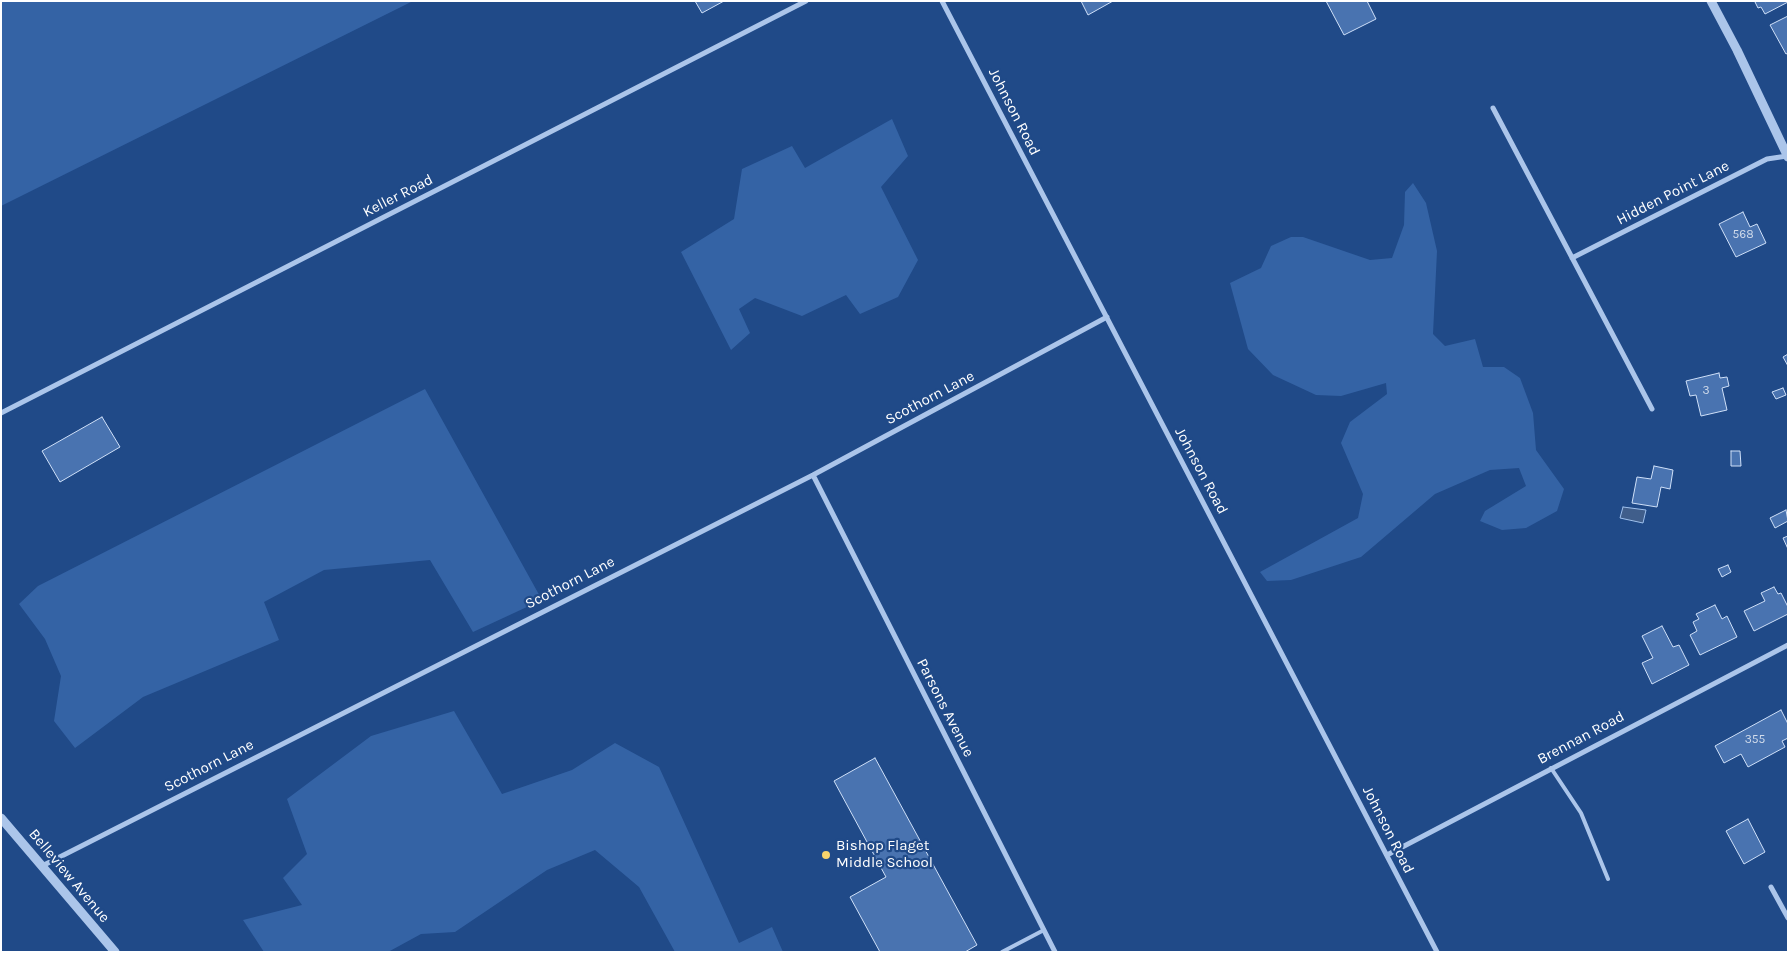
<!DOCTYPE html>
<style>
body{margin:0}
#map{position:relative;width:1789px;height:953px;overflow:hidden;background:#204a88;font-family:Karla,sans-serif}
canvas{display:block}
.frame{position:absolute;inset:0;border:2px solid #fff;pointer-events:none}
</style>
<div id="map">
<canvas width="1789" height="953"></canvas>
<div class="frame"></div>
</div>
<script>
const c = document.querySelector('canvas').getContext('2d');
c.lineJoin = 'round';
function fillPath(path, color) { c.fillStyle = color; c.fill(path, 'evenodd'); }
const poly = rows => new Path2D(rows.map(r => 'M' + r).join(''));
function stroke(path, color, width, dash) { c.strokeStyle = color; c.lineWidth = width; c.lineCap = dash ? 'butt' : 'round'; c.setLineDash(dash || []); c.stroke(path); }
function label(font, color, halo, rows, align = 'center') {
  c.font = font + ' Karla,sans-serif'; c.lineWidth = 4.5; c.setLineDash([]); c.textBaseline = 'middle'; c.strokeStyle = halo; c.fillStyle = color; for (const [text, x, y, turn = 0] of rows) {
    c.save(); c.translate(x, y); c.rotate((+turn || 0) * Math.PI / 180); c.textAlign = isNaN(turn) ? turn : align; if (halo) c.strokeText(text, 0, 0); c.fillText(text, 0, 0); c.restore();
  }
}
const green = poly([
 [1,1,413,1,1,206],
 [892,119,908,156,881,187,918,260,898,297,860,314,846,295,802,316,755,298,739,309,750,333,731,350,681,252,734,219,742,169,792,146,805,168],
 [1413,183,1426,203,1437,251,1433,334,1445,346,1475,339,1483,367,1504,367,1520,378,1533,413,1536,450,1564,489,1557,511,1526,528,1502,530,1480,521,1485,511,1526,486,1519,468,1490,470,1435,494,1361,557,1291,580,1267,581,1260,572,1358,518,1363,494,1341,443,1350,422,1387,394,1386,383,1341,396,1316,395,1273,375,1248,349,1230,283,1261,268,1271,246,1291,237,1303,237,1370,260,1392,258,1404,225,1405,192],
 [425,389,542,600,473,632,430,560,324,570,264,602,279,640,143,697,75,748,54,721,61,676,45,639,19,604,38,586],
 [454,711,502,794,572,770,615,743,659,767,739,943,772,927,783,952,675,952,639,887,595,850,547,870,455,932,421,934,388,952,264,952,243,920,302,905,283,878,307,854,287,799,371,736]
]);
const water = poly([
 [1623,507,1646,510,1643,523,1620,518,1623,507]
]);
const building = poly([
 [695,1,724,1,702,13,695,1],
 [1081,1,1113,1,1088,15,1081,1],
 [1326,1,1367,1,1376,19,1344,35,1326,1],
 [1758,1,1788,1,1788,2,1765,14,1761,7,1758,8,1755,2,1758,1],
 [1788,16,1788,53,1786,54,1770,25,1788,16],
 [1743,212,1750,227,1757,224,1766,243,1736,257,1719,224,1743,212],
 [1788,354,1788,366,1783,357,1788,354],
 [1719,373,1720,378,1727,377,1729,386,1722,388,1727,410,1701,416,1696,395,1690,396,1686,381,1719,373],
 [1783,388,1786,395,1776,399,1772,392,1783,388],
 [102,417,120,447,60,482,42,451,102,417],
 [1731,451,1740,451,1741,466,1731,466,1731,451],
 [1654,466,1673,470,1670,489,1661,487,1657,507,1632,503,1637,477,1651,479,1654,466],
 [1786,510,1788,521,1775,528,1770,518,1786,510],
 [1788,536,1788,549,1783,538,1788,536],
 [1728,565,1731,572,1722,577,1718,569,1728,565],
 [1774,587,1778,594,1781,593,1788,607,1788,614,1754,631,1744,611,1765,601,1761,593,1774,587],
 [1715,605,1722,619,1727,616,1737,637,1700,655,1690,635,1697,631,1693,622,1699,619,1696,614,1715,605],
 [1662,626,1673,647,1679,645,1689,665,1652,684,1642,663,1653,658,1642,636,1662,626],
 [1781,710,1788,724,1788,738,1782,741,1785,747,1748,767,1741,754,1724,763,1715,746,1781,710],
 [875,758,977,945,965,952,880,952,850,897,886,877,834,781,875,758],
 [1748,819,1765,852,1744,864,1726,831,1748,819]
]);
const service = poly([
 [1551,768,1581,813,1608,879],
 [1002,952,1044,930]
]);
const minor = poly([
 [942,1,1437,952],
 [1493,108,1652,409],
 [1572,258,1767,159,1787,156],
 [1,413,806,1],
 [813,475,1055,952],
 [1387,855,1788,645],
 [42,866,813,475,1107,317],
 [1771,887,1788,918]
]);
const tertiary = poly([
 [1711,1,1737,50,1788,157],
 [1,818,115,952]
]);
const markers = [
 [826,855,5,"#f8d46c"]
];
const numberNames = [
 ["568",1743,235],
 ["3",1706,391],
 ["355",1755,740]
];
const streetNames = [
 ["Johnson Road",1014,112,63],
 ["Hidden Point Lane",1673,193,-27],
 ["Keller Road",398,196,-27],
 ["Scothorn Lane",930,398,-28],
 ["Johnson Road",1201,471,62],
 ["Scothorn Lane",570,583,-27],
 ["Parsons Avenue",945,708,63],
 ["Brennan Road",1581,738,-28],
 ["Scothorn Lane",209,766,-27],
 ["Johnson Road",1388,830,63],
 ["Belleview Avenue",69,876,50]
];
const poiNames = [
 ["Bishop Flaget",836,846],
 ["Middle School",836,863]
];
fillPath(green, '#3463a5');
fillPath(water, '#405e8b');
stroke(water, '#9ec0ec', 1);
fillPath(building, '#4973b0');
stroke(building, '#cfe0f8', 1);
stroke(service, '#abc5ea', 4);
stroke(minor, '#abc5ea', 5);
stroke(tertiary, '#abc5ea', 9);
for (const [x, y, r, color] of markers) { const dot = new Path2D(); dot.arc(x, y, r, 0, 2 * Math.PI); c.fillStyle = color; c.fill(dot); stroke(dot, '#204a88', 2); }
label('12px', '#d2dceb', null, numberNames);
label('15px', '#fff', '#204a88', streetNames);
label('15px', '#fff', '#204a88', poiNames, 'left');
</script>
